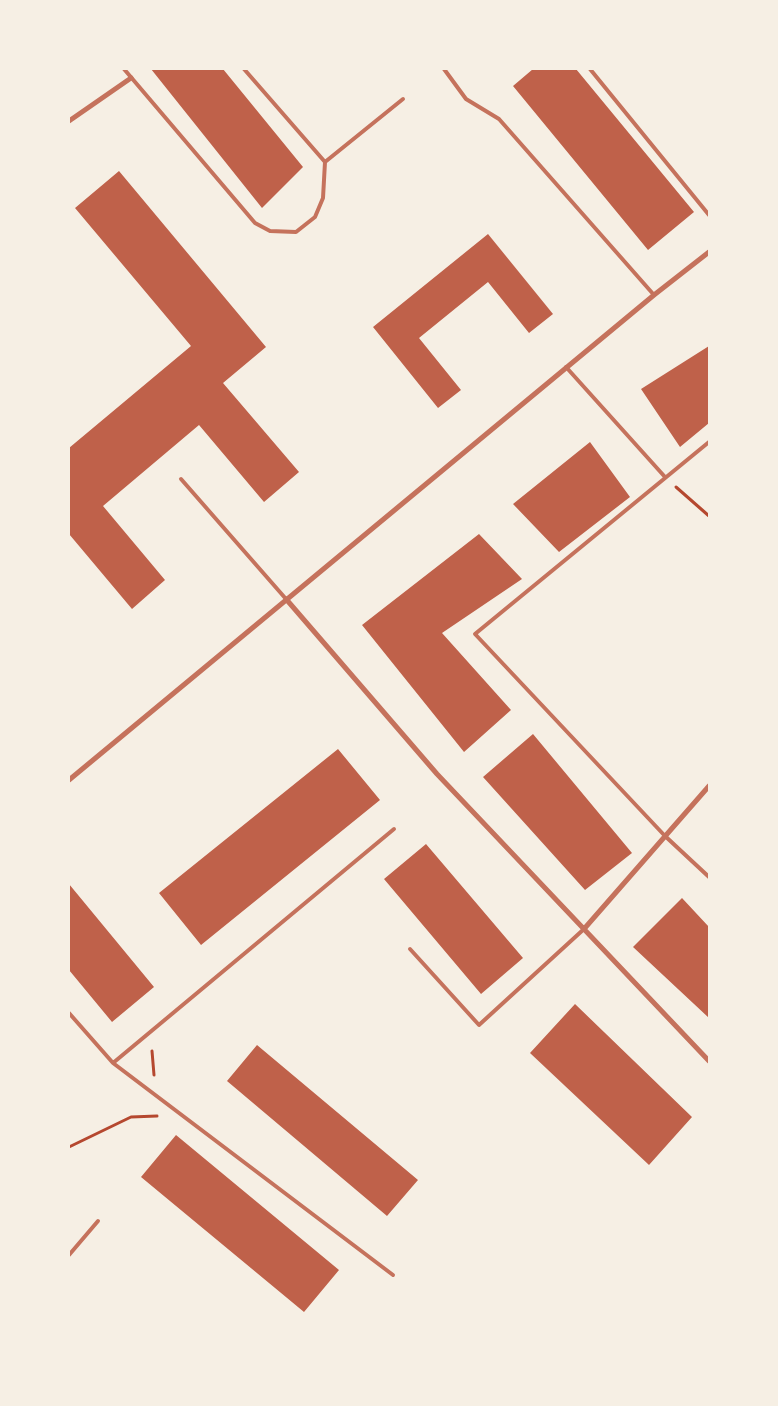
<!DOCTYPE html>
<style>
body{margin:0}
#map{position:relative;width:778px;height:1406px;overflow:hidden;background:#f6efe4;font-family:"PT Sans",sans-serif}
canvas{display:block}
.frame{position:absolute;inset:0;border:70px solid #f6efe4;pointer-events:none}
</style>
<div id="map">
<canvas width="778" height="1406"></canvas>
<div class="frame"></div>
</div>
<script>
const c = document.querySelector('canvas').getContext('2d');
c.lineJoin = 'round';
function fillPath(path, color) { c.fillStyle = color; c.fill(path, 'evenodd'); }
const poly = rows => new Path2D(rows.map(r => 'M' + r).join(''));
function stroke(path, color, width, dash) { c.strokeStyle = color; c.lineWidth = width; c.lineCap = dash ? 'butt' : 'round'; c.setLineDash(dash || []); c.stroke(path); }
const building = poly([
 [151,69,223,69,303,167,262,208],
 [533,69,576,69,694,212,648,250,513,86],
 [119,171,266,347,223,383,299,472,264,502,199,425,103,506,165,580,132,609,69,534,69,448,191,346,75,208],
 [488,234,553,314,529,333,488,282,419,338,461,390,438,408,373,327],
 [709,346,709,423,680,447,641,389],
 [590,442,630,497,559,552,513,504],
 [479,534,522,579,442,633,511,710,464,752,362,625],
 [533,734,632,853,585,890,483,777],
 [338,749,380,800,201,945,159,893],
 [426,844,523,958,481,994,384,879],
 [69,884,154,987,112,1022,69,970],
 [682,898,709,927,709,1018,633,947],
 [575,1004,692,1117,649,1165,530,1053],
 [257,1045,418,1180,387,1216,227,1081],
 [176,1135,339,1270,304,1312,141,1177]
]);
const path = poly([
 [676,487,709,516],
 [152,1051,154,1075],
 [69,1147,131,1117,157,1116]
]);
const service = poly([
 [124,69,255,223,270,231,296,232,315,217,323,198,325,162],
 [244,69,325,162,403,99],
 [444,69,466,99,499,119,654,295],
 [590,69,709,215],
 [566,367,665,477],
 [709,442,475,634,665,836,709,877],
 [181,479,286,599],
 [410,949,479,1025,584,929],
 [69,1013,113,1063,394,829],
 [113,1063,393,1275],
 [69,1255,98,1221]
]);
const minor = poly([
 [69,121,131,78],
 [286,599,437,774,709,1061],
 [69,780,654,295,709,252],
 [584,929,709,786]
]);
fillPath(building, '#bf614a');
stroke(path, '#b5482f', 3);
stroke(service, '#c5725c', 4);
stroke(minor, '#c5725c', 5);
</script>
